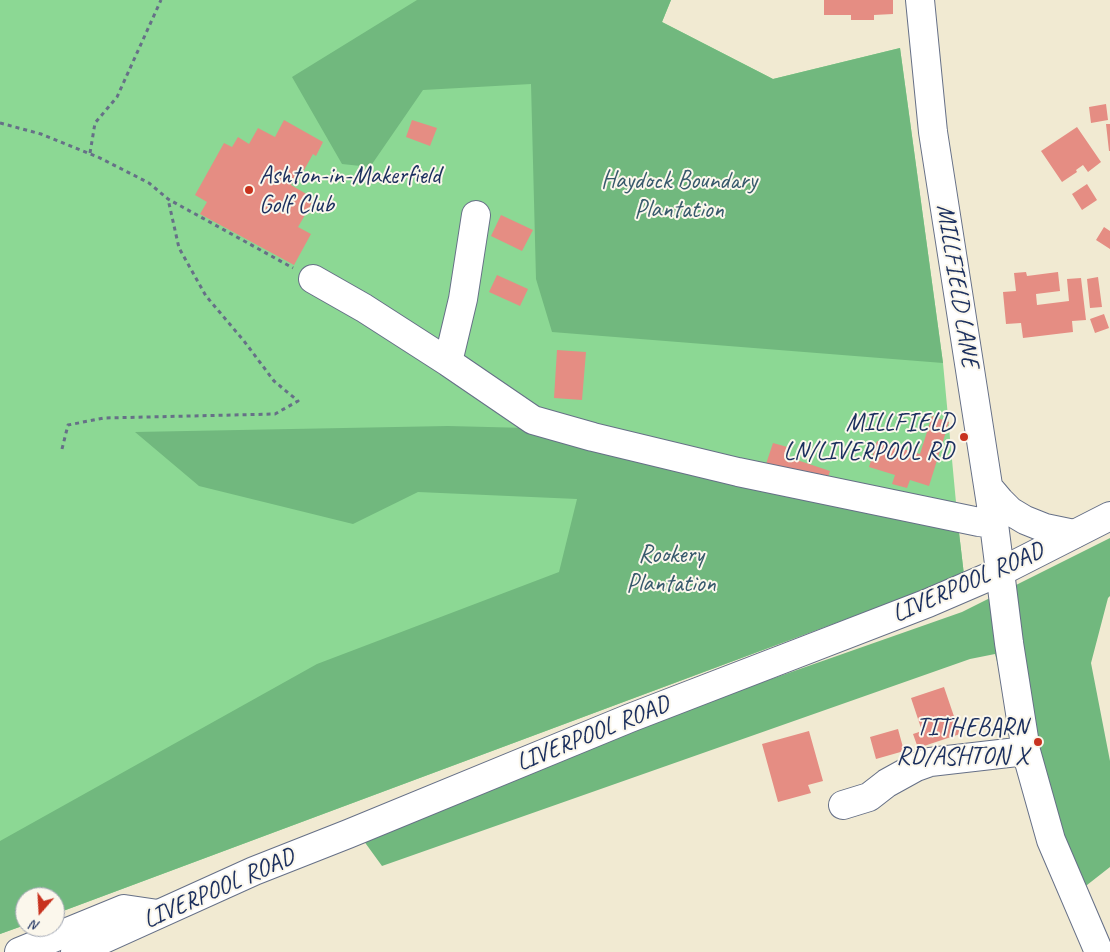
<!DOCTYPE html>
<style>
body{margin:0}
#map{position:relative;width:1110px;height:952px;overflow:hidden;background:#f1ead2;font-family:Caveat,sans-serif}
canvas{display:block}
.north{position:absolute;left:15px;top:887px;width:50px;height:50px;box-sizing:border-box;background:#fbf7ec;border:1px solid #a1a7b3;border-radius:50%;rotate:199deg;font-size:14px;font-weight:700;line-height:20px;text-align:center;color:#1b2f5e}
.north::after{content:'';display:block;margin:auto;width:18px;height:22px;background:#c8321e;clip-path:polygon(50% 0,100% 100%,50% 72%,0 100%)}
</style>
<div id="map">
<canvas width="1110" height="952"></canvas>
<div class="north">N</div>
</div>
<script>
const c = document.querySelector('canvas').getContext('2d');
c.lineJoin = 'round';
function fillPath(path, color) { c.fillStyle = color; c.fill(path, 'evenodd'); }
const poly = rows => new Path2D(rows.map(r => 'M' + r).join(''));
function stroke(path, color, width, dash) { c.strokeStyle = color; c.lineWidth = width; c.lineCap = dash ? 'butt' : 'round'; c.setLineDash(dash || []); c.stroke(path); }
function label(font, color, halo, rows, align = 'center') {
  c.font = font + ' Caveat,sans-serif'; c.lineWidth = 4; c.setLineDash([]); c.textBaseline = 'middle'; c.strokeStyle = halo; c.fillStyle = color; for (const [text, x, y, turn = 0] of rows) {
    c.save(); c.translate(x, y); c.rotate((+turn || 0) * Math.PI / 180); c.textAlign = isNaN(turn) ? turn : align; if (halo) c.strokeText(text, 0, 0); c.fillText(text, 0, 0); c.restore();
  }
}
const green = poly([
 [0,0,671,0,662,22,773,79,900,48,943,363,958,524,964,575,55,914,55,897,25,897,25,925,0,934]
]);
const forest = poly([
 [417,0,671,0,662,22,773,79,900,48,943,363,552,332,536,279,531,84,423,90,370,167,342,164,292,77],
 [448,426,528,428,958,524,964,575,55,914,55,897,25,897,25,925,0,934,0,841,317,664,559,572,577,499,418,492,353,524,199,486,135,432],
 [1110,538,1110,596,1108,598,1091,663,1110,761,1110,867,1073,896,1045,848,995,654,970,659,382,866,353,826,962,612]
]);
const building = poly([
 [824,0,893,0,893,14,874,15,874,20,851,20,851,15,824,15],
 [1106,104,1108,120,1091,123,1089,107],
 [284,120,323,142,316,156,313,154,299,179,295,177,291,185,308,195,305,199,312,203,298,227,311,234,294,265,200,214,207,202,195,195,224,143,232,147,238,137,249,144,258,128,275,137],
 [412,120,437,128,430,146,406,137],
 [1106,124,1110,124,1110,151,1109,151],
 [1077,127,1101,162,1088,172,1083,165,1076,170,1077,172,1062,182,1041,151],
 [1087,184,1097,200,1082,210,1072,194],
 [501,215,533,230,522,251,491,236],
 [1104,227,1110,231,1110,249,1096,240],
 [1026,272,1027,276,1058,272,1060,291,1036,294,1037,305,1069,301,1067,279,1081,278,1086,320,1072,321,1073,332,1023,338,1021,323,1006,324,1003,292,1016,291,1014,273],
 [497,275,528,289,520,306,489,292],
 [1098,277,1102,307,1090,308,1087,279],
 [1104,314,1109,328,1095,333,1090,319],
 [557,350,586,352,582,400,554,398],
 [932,416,949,422,929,486,910,480,907,488,892,484,895,475,869,467,877,441,920,454],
 [773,443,791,448,788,457,830,471,825,486,765,467],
 [944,687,960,734,918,748,913,734,922,731,911,698],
 [898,729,904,751,876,759,870,737],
 [809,731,823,781,808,785,811,793,778,802,762,744]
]);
const path = poly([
 [0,123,41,134,98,157,149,183,168,199,293,268],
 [90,153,95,123,117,97,161,0],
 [62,449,68,425,104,418,275,414,298,401,274,381,244,341,206,296,179,248,168,199]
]);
const minor = poly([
 [920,0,933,132,994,524,1009,643,1026,751,1051,840,1099,952],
 [313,279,364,308,448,362,533,420,593,437,738,472,979,522,994,524],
 [448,362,463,299,476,215],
 [989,488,1000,501,1010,511,1025,520,1045,528,1074,534],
 [843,805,869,797,887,783,916,767,930,762,1026,751],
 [19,952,124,909,158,914]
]);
const highway = poly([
 [75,952,254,871,348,834,630,718,928,603,1000,572,1110,516]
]);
const markers = [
 [249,190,5,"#c8321e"],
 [964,437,5,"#c8321e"],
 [1038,742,5,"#c8321e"]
];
const poiNames = [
 ["Ashton-in-Makerfield",259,176,"left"],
 ["Golf Club",259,205,"left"],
 ["MILLFIELD",954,423],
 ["LN/LIVERPOOL RD",954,452],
 ["TITHEBARN",1028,728],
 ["RD/ASHTON X",1028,757]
];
const parkNames = [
 ["Haydock Boundary",679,181],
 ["Plantation",679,210],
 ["Rookery",671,555],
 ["Plantation",671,584]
];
const streetNames = [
 ["MILLFIELD LANE",957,286,81],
 ["LIVERPOOL ROAD",968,583,-24],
 ["LIVERPOOL ROAD",593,734,-22],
 ["LIVERPOOL ROAD",219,889,-24]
];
fillPath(green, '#8cd894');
fillPath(forest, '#71b87e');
fillPath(building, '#e58d83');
stroke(minor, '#667087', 30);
stroke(highway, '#667087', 30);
stroke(path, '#667087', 3, [4, 4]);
stroke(minor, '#fff', 28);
stroke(highway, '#fff', 28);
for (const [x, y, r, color] of markers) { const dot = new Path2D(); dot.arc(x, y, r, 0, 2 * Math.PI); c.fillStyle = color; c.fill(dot); stroke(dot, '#fbf7ec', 2); }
label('25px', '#1b2f5e', '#fbf7ec', poiNames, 'right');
label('25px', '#37596c', '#fbf7ec', parkNames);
label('25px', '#1b2f5e', '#fbf7ec', streetNames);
</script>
